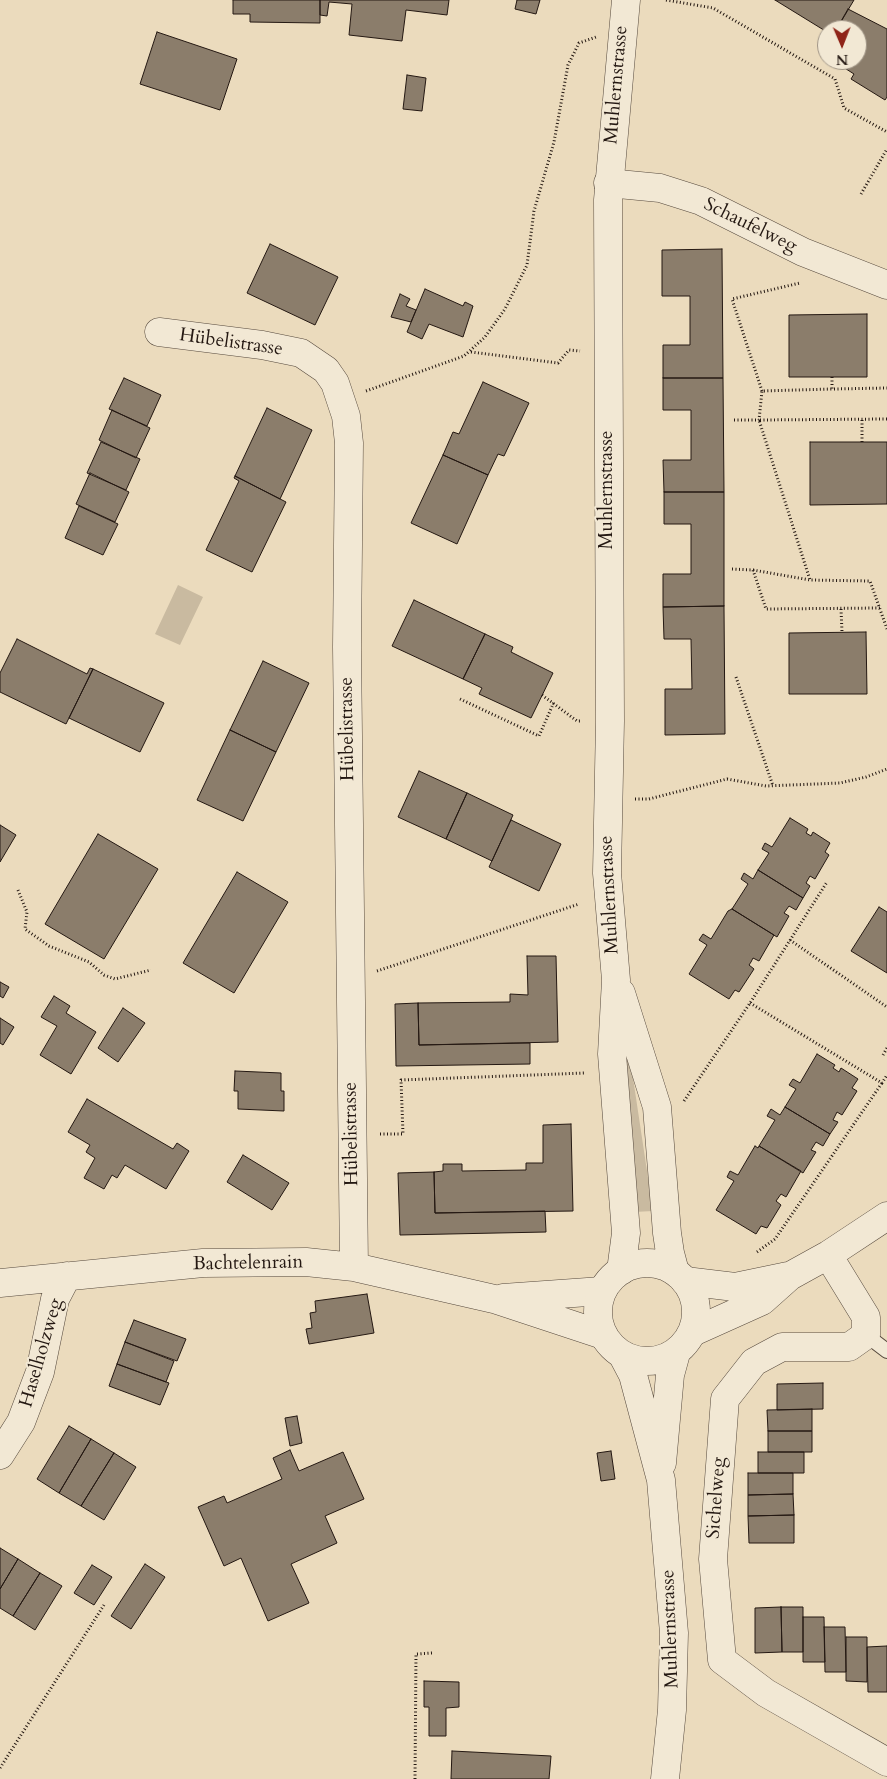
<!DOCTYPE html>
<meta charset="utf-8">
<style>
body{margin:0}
#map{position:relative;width:887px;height:1779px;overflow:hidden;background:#ebdbbd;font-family:Cardo,serif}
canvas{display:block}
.north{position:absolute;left:817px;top:20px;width:50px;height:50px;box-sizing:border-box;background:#f2e8d4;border:1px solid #a09586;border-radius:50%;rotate:179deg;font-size:14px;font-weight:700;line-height:20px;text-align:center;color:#241812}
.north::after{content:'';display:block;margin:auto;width:18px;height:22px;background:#8f2418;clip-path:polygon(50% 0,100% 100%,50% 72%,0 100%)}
</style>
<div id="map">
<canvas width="887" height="1779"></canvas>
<div class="north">N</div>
</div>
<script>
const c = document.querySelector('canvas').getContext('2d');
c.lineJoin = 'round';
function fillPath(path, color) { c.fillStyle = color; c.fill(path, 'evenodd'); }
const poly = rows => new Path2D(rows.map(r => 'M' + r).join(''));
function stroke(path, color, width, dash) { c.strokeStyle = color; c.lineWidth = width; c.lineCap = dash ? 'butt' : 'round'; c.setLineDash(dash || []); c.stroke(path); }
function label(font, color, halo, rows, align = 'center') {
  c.font = font + ' Cardo,serif'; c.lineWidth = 4; c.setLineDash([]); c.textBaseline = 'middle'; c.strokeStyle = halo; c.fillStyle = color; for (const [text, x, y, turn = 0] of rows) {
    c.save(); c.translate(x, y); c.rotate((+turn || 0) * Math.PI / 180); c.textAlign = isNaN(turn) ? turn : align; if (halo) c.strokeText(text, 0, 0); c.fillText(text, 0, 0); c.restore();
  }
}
const green = poly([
 [178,585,203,597,180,645,155,634],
 [623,1053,627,1054,630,1058,653,1211,634,1212]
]);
const building = poly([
 [233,0,320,0,320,23,250,22,250,14,233,14,233,0],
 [320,0,449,0,447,15,406,10,402,41,349,35,352,4,329,2,327,16,320,15,320,0],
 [517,0,540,0,536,14,515,9,517,0],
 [775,0,854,0,836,30,827,30,827,32,775,0],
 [848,9,887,29,887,97,885,100,851,79,854,74,832,60,857,60,857,30,836,30,848,9],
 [157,32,237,59,220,110,140,84,157,32],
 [407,75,426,78,422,111,403,109,407,75],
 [270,244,338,277,315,325,247,293,270,244],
 [722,249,723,378,663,378,663,345,690,345,690,296,662,296,662,250,722,249],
 [425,289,463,306,465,302,473,306,463,337,429,324,422,339,407,332,425,289],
 [400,294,410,299,406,306,416,310,411,322,391,317,400,294],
 [867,314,867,377,789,377,789,315,867,314],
 [124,378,161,395,147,426,109,409,124,378],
 [663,378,723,378,724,492,664,492,663,460,691,460,691,410,663,410,663,378],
 [483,382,529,403,504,456,498,454,488,475,443,455,453,432,459,434,483,382],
 [267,408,312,430,280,499,235,476,267,408],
 [112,410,150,428,136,458,99,440,112,410],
 [101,442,140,459,126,490,87,473,101,442],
 [810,442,887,442,887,504,810,505,810,442],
 [443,455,488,475,457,544,411,523,443,455],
 [90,473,129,492,115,522,76,504,90,473],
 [235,476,286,502,252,572,206,550,239,481,234,478,235,476],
 [664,492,724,492,724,606,663,607,663,574,691,574,691,524,664,524,664,492],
 [79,506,118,524,103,555,65,538,79,506],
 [414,600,485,634,463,679,392,646,414,600],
 [724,606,725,734,665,735,665,689,692,689,691,639,664,639,663,607,724,606],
 [866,632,867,694,789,694,789,633,866,632],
 [485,634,513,647,511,652,553,673,531,718,479,694,482,688,463,679,485,634],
 [17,639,87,674,90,668,93,669,66,724,0,692,0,673,17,639],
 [263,661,309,683,276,752,230,730,263,661],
 [93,669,164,703,140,752,69,718,93,669],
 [230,730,276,752,243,821,197,800,230,730],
 [419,771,467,793,446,839,398,817,419,771],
 [467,793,513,815,492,861,446,839,467,793],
 [790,818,808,829,806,833,811,836,813,832,830,843,825,852,829,855,815,879,810,876,806,883,810,886,803,898,758,870,769,853,762,849,765,843,772,847,790,818],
 [511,820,561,844,539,891,489,867,511,820],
 [0,825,16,835,0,862,0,825],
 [98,834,158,869,104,959,45,924,98,834],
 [758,870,803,898,796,910,789,906,784,913,789,916,777,937,732,909,748,884,741,879,744,873,753,879,758,870],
 [237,872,288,902,234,993,183,963,237,872],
 [879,907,887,912,887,973,851,951,879,907],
 [732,909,774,935,759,961,753,958,751,962,749,965,754,969,739,992,735,990,729,999,689,974,707,945,699,940,703,934,711,939,728,911,732,909],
 [527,956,556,956,558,1042,419,1045,418,1003,510,1002,510,994,528,995,527,956],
 [0,982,9,987,3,998,0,996,0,982],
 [54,996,70,1006,66,1013,96,1032,71,1074,40,1055,57,1026,41,1017,54,996],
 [418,1003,419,1045,530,1043,530,1064,396,1066,395,1004,418,1003],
 [123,1008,145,1023,118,1062,98,1048,123,1008],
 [0,1018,14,1027,3,1045,0,1043,0,1018],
 [817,1054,835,1065,833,1068,839,1072,841,1068,858,1079,852,1088,857,1091,842,1115,837,1112,833,1120,838,1122,830,1134,785,1107,796,1089,789,1085,793,1079,800,1083,817,1054],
 [235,1071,281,1073,281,1091,284,1091,284,1111,238,1109,238,1091,234,1091,235,1071],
 [87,1099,173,1149,177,1143,189,1151,166,1189,125,1165,117,1178,112,1175,104,1189,84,1178,95,1158,86,1152,90,1145,68,1132,87,1099],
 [785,1107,830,1134,823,1146,816,1142,811,1150,816,1152,803,1173,759,1146,775,1120,767,1116,771,1109,780,1115,785,1107],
 [571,1124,573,1211,435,1213,434,1172,443,1171,443,1164,462,1164,462,1171,526,1170,526,1163,543,1163,543,1125,571,1124],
 [755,1146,758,1148,759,1146,801,1171,786,1197,781,1194,776,1201,781,1205,767,1228,761,1226,756,1234,716,1210,734,1181,727,1177,730,1171,738,1175,755,1146],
 [243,1155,289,1183,272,1210,227,1182,243,1155],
 [434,1172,435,1213,545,1211,546,1232,400,1235,398,1173,434,1172],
 [367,1294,374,1333,309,1344,306,1329,312,1328,310,1313,316,1312,315,1301,367,1294],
 [134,1320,186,1339,177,1361,125,1342,134,1320],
 [125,1342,174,1361,166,1382,117,1364,125,1342],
 [117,1364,169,1383,160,1405,109,1386,117,1364],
 [823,1383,823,1409,777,1410,777,1384,823,1383],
 [812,1409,812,1431,768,1431,767,1410,812,1409],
 [297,1416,302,1443,290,1446,285,1418,297,1416],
 [69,1426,91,1439,59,1493,37,1479,69,1426],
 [768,1431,812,1431,812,1452,768,1452,768,1431],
 [91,1439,114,1453,81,1506,59,1493,91,1439],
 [290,1450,299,1471,343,1452,364,1499,325,1516,337,1543,291,1564,309,1603,268,1621,241,1558,224,1566,198,1507,224,1496,227,1503,282,1479,273,1458,290,1450],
 [611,1451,615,1479,601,1481,597,1453,611,1451],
 [758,1452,804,1452,804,1473,758,1473,758,1452],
 [114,1453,136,1467,104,1520,81,1506,114,1453],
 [748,1473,793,1473,793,1494,748,1495,748,1473],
 [793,1494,794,1515,748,1516,748,1495,793,1494],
 [794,1515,794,1543,749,1543,748,1516,794,1515],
 [0,1548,18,1559,0,1589,0,1548],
 [18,1559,40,1573,13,1616,0,1608,0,1589,18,1559],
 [145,1564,165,1577,131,1629,111,1616,145,1564],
 [92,1565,112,1577,94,1605,74,1593,92,1565],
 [40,1573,62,1586,35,1630,13,1616,40,1573],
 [781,1607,782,1652,755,1653,755,1608,781,1607],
 [781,1607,803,1607,803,1652,782,1652,781,1607],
 [803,1617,824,1617,825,1662,803,1662,803,1617],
 [824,1627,845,1627,846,1672,825,1672,824,1627],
 [846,1637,867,1637,867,1682,846,1681,846,1637],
 [887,1646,887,1692,868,1692,867,1647,887,1646],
 [424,1681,459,1682,459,1707,446,1708,446,1736,429,1736,429,1707,424,1707,424,1681],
 [452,1751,551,1756,549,1779,451,1779,452,1751]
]);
const path = poly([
 [666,0,713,8,835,79,844,108,887,132],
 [861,194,887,149],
 [471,352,558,363,569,350,580,351],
 [832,377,832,389,887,388],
 [366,391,464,356,485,337,505,309,527,265,534,211,554,142,568,65,579,43,596,37],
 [762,391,732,299,800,283],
 [887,419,759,420,810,580,870,581,887,629],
 [734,420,759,420,762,391,832,389],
 [862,420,862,442],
 [732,569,753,570,766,609,880,608],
 [753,570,810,580],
 [841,609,842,632],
 [736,677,773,786],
 [542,695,577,721,582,721],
 [460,699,539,736,554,702],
 [635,799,649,799,727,779,766,786,840,783,866,777,887,769],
 [18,890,27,912,25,929,49,946,89,962,104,975,115,979,151,970],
 [790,940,887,1007],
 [377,971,579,904],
 [750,1003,882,1083,887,1075],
 [883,1055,887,1048],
 [684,1101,750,1003,827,882],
 [380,1134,403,1134,401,1080,585,1073],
 [757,1252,775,1239,882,1083],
 [0,1768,104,1605],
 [415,1779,416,1654,432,1653]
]);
const service = poly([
 [866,1335,887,1351]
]);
const minor = poly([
 [608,183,660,188,701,201,803,252,887,285],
 [159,332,262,345,301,353,326,370,335,383,346,416,349,443,347,647,354,1267],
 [828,1255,866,1317,866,1335,849,1347,782,1347,754,1362,725,1399,713,1559,722,1660,766,1693,887,1762],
 [685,1281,735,1287,788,1276],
 [0,1283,203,1263,306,1262,354,1267,494,1299,603,1335],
 [503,1298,602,1291],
 [693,1332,762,1301,790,1276,828,1255,887,1216],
 [0,1455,21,1422,40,1372,55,1299,67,1276]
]);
const tertiary = poly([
 [621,993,657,1107,667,1233,670,1253,675,1272],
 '598 1312a49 49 0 1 1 98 0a49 49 0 1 1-98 0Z',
 [621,1271,626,1233,612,1054,616,980,607,873,610,721,608,200,626,0],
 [623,1356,633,1375,661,1480,674,1633,672,1710,665,1779],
 [662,1463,670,1375,676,1353]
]);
const streetNames = [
 ["Muhlernstrasse",617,85,-85],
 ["Schaufelweg",750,226,26],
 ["Hübelistrasse",231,343,8],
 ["Muhlernstrasse",608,490,-90],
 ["Hübelistrasse",348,729,-91],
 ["Muhlernstrasse",610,895,-93],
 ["Hübelistrasse",352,1134,-91],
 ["Bachtelenrain",248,1264,-1],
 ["Haselholzweg",42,1353,-74],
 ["Sichelweg",717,1498,-86],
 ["Muhlernstrasse",671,1629,-92]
];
fillPath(green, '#c9baa0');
fillPath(building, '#8b7d6b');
stroke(building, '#241812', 1);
stroke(service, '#56493d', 16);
stroke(minor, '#56493d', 29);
stroke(tertiary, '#56493d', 29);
stroke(path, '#241812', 3, [1, 2.5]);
stroke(service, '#f2e8d4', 14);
stroke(minor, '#f2e8d4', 28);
stroke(tertiary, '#f2e8d4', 28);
label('19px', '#241812', '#f2e8d4', streetNames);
</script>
